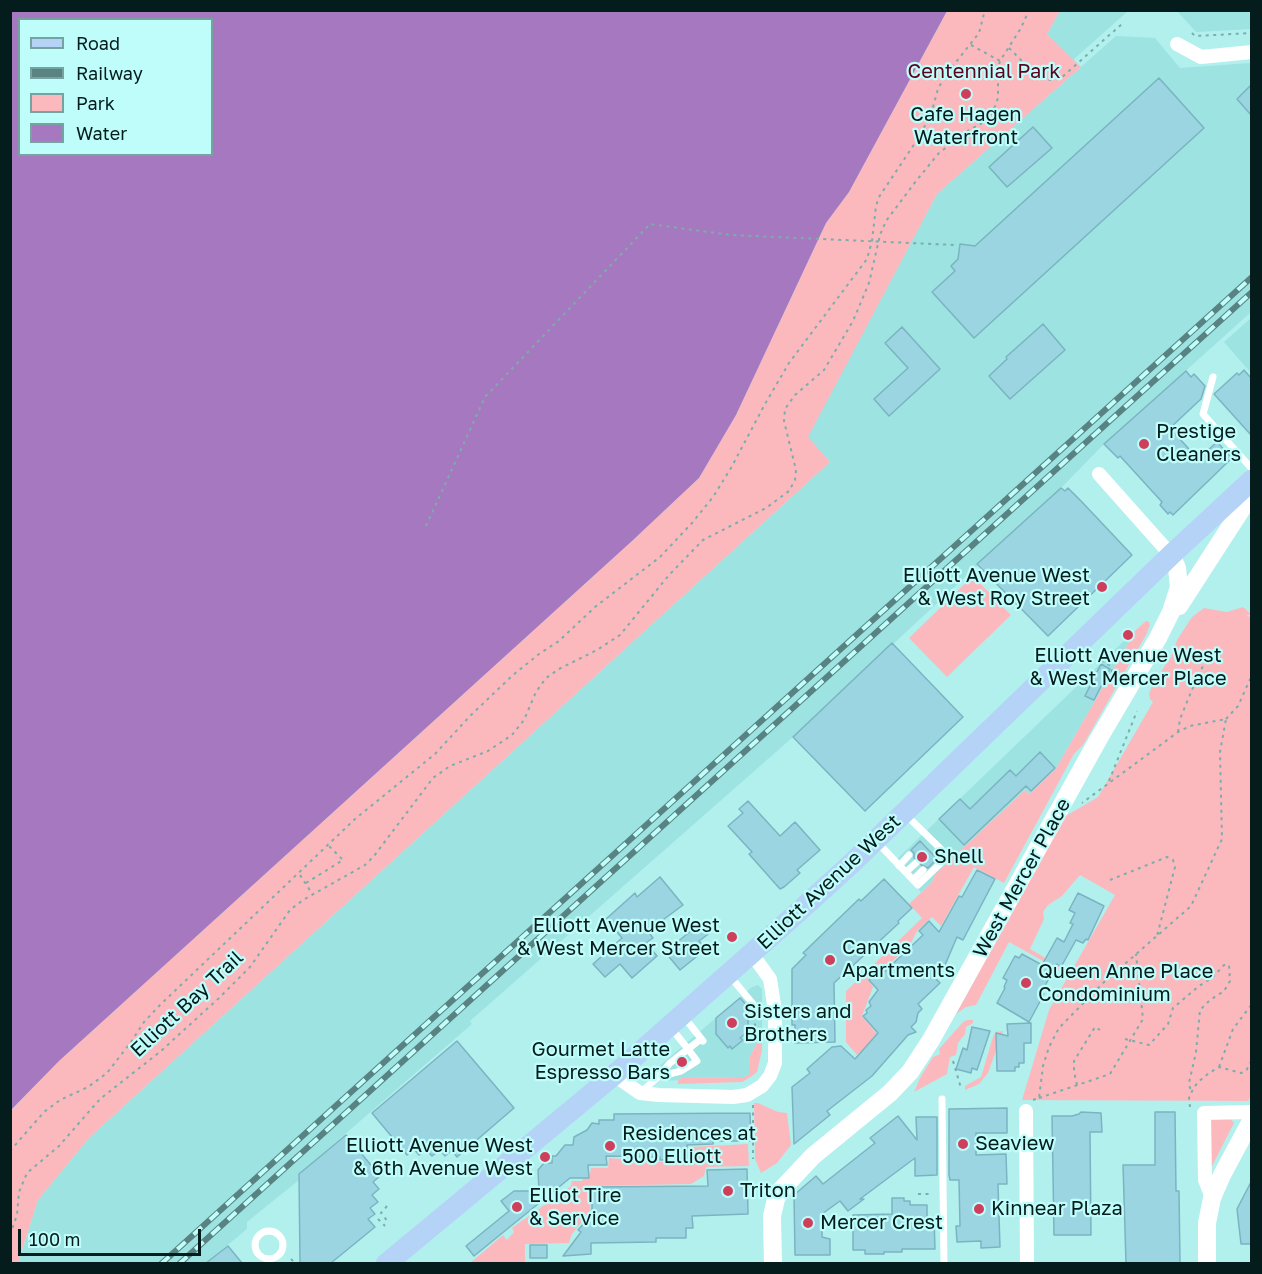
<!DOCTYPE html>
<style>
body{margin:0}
#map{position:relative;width:1262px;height:1274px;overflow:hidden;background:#b2f0ee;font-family:"Golos Text",sans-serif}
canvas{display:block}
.frame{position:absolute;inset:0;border:12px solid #041c1c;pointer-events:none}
.legend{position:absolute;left:18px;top:18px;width:195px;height:138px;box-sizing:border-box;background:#bffdfb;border:2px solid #74a3a2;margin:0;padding:8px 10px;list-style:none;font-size:18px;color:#041c1c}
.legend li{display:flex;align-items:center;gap:12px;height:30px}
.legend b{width:30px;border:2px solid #74a3a2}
.scale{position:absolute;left:18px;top:1229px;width:183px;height:27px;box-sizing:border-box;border:3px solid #041c1c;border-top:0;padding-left:8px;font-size:18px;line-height:21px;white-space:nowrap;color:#041c1c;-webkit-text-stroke:4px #bffdfb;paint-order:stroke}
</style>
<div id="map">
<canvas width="1262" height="1274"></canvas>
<div class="frame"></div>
<ul class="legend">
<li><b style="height:8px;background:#b4d3f7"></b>Road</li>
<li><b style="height:8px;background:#598382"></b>Railway</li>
<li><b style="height:16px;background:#fbb9be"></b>Park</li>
<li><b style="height:16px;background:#a678bf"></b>Water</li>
</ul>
<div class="scale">100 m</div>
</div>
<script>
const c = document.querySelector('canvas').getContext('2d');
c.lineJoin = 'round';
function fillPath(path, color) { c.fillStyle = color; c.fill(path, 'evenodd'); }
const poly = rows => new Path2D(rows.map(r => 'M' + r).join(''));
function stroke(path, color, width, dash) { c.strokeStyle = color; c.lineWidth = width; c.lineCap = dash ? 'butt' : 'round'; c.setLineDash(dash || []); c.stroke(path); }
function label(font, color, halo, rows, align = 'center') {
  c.font = font + ' "Golos Text",sans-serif'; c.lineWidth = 4.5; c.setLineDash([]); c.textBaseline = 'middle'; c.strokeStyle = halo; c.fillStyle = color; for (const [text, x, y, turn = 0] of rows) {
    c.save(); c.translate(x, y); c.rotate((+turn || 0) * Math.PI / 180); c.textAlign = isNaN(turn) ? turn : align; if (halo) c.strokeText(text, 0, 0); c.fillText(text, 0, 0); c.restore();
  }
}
const built = poly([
 [1060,11,1128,11,1073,60,1047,34],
 [1177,11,1251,11,1251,29,1196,32],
 [1116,36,1155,38,1180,68,1251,63,1251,312,1101,447,1061,488,793,737,470,1021,472,1024,299,1174,299,1180,247,1222,247,1229,206,1263,18,1264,38,1200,89,1138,830,462,807,437,937,194],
 [1251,318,1251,373,1224,342],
 [1126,639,1129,642,1055,770,1029,794,1025,790,935,874,932,882,921,892,893,863],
 [758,985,762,989,762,1028,761,1035,749,1058,751,1074,744,1077,682,1078,678,1080,665,1081,656,1069,752,987]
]);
const green = poly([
 [947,11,1060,11,1047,34,1081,67,937,194,808,437,830,462,89,1138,38,1200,18,1263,11,1264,11,1110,59,1061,632,541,699,478,736,415,826,223,849,192],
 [973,576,1011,615,947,677,909,638],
 [1243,607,1251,614,1246,616,1252,617,1252,1094,1248,1101,1022,1100,1049,1010,1115,895,1080,875,1062,896,1048,905,1043,912,1044,919,1030,949,1061,967,1059,970,1009,942,976,1005,966,1007,956,1014,1064,817,1098,797,1153,702,1150,699,1149,694,1153,683,1171,657,1177,640,1192,617,1204,608,1227,612],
 [1146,621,1149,622,1150,625,1146,635,1083,745,1074,754,1004,883,974,867,941,926,932,917,917,931,910,945,885,968,875,969,868,978,873,987,862,1016,878,1035,857,1055,846,1042,846,991,922,918,909,904,932,882,935,874,1025,790,1029,794,1055,770,1129,642,1126,639],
 [762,1001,762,1050,757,1072,752,1076,742,1082,678,1084,678,1080,682,1078,744,1077,750,1074,749,1058,761,1035],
 [967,1020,973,1020,973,1023,966,1027,965,1034,958,1043,956,1055,950,1057,947,1074,914,1092,921,1076,933,1057,940,1054,939,1049,963,1022],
 [1003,1031,988,1073,979,1084,965,1090,965,1086,981,1077,993,1037,996,1032],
 [754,1103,758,1103,778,1112,787,1113,791,1145,777,1163,761,1173,755,1159],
 [1209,1119,1231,1119,1234,1123,1210,1170],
 [748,1144,749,1166,706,1167,704,1176,691,1184,591,1186,590,1219,585,1218,572,1234,569,1243,525,1244,525,1263,469,1264,503,1235,507,1240,514,1232,512,1228,571,1186,572,1181,582,1181,584,1175,590,1174,591,1168,608,1168,609,1158,660,1162,690,1162,691,1147]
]);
const water = poly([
 [11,10,947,11,849,192,826,223,736,415,699,478,632,541,59,1061,11,1110],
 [20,20,212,20,212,154,20,154]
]);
const building = poly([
 [1159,78,1204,128,974,338,932,292,955,271,951,266,958,259,960,244,975,246,1159,78],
 [1251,85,1251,115,1237,99,1251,85],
 [1033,127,1052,148,1007,187,989,167,1033,127],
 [1043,324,1065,350,1010,399,989,376,1007,359,1006,357,1043,324],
 [902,327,940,369,889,416,874,399,908,368,885,343,902,327],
 [1244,370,1251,378,1251,435,1214,394,1237,373,1239,375,1244,370],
 [1186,371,1191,377,1194,374,1205,386,1201,399,1170,428,1198,459,1217,442,1232,458,1173,515,1170,512,1168,514,1160,505,1162,502,1120,456,1118,458,1104,444,1186,371],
 [1061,488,1065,491,1068,488,1082,502,1132,555,1048,636,977,564,1061,488],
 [892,643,963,717,865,811,793,737,892,643],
 [1101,664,1110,669,1094,700,1085,696,1101,664],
 [1040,752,1055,768,1031,791,1026,786,964,845,939,819,960,799,970,809,1010,770,1016,776,1040,752],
 [748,801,780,836,795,822,820,850,797,870,800,873,784,887,780,889,749,854,752,852,728,826,743,813,739,809,748,801],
 [920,841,937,859,928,868,921,865,920,859,914,858,914,853,911,850,920,841],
 [977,870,995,879,963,940,957,937,945,965,933,976,940,983,918,1004,922,1009,918,1013,916,1022,911,1027,916,1032,908,1035,872,1076,827,1111,830,1115,794,1144,792,1087,810,1073,807,1069,832,1047,841,1046,855,1059,878,1033,863,1016,867,1013,866,1010,871,1006,869,1002,878,990,869,980,879,970,882,974,923,935,919,931,929,921,939,932,959,896,962,897,977,870],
 [660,877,683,905,648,931,653,938,646,943,657,956,632,978,620,964,605,977,593,964,622,938,606,919,635,893,637,897,660,877],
 [884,879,912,908,898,921,899,923,834,983,835,1042,795,1043,795,1025,792,1025,792,969,806,955,803,953,859,899,861,901,884,879],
 [1078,893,1104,906,1088,940,1086,939,1083,943,1076,940,1061,967,1057,964,1041,993,1044,994,1029,1022,997,1003,1005,988,1004,987,1007,980,1003,978,1015,956,1019,958,1022,954,1042,965,1057,938,1064,942,1073,924,1070,923,1075,913,1069,910,1078,893],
 [703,921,711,932,699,941,706,949,680,970,665,952,703,921],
 [740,998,748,1007,748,1031,740,1038,743,1040,732,1049,730,1046,728,1048,716,1034,716,1018,740,998],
 [1031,1023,1031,1043,1024,1043,1024,1063,1019,1063,1019,1067,1015,1067,1015,1071,997,1071,996,1033,1008,1036,1007,1024,1031,1023],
 [972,1027,990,1031,977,1070,972,1068,971,1073,956,1069,963,1048,967,1050,972,1027],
 [457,1041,514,1108,457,1157,452,1150,445,1156,440,1150,432,1156,426,1150,419,1155,414,1149,407,1155,372,1113,457,1041],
 [1007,1108,1007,1133,976,1133,976,1155,1006,1154,1007,1184,998,1184,1000,1247,981,1248,981,1241,957,1242,956,1226,960,1226,959,1180,950,1180,949,1175,949,1109,1007,1108],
 [1081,1112,1101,1113,1102,1132,1090,1132,1091,1235,1054,1235,1052,1116,1072,1116,1079,1114,1081,1112],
 [1155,1112,1175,1112,1176,1191,1179,1191,1180,1263,1126,1263,1123,1165,1155,1165,1155,1112],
 [750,1113,751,1141,713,1141,713,1144,687,1145,688,1159,660,1160,660,1157,606,1156,607,1165,588,1165,589,1178,570,1178,474,1256,466,1246,509,1211,501,1201,514,1191,539,1191,538,1170,544,1163,552,1163,552,1156,556,1156,565,1145,573,1145,574,1137,587,1130,592,1123,599,1124,599,1120,614,1120,614,1114,750,1113],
 [898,1116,917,1140,916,1117,937,1117,937,1175,915,1176,915,1158,860,1199,864,1199,848,1211,840,1201,822,1214,822,1237,830,1239,830,1255,795,1255,794,1195,816,1176,823,1184,875,1143,870,1138,898,1116],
 [346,1135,380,1176,373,1182,379,1189,372,1195,378,1202,370,1208,375,1214,368,1219,375,1227,331,1263,300,1263,299,1174,346,1135],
 [747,1169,748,1214,692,1216,693,1228,686,1228,686,1238,656,1238,656,1242,591,1243,591,1254,563,1256,581,1232,578,1230,592,1214,592,1187,708,1186,707,1170,747,1169],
 [1251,1182,1251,1244,1241,1244,1237,1209,1251,1182],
 [892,1198,904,1198,904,1201,910,1201,910,1205,927,1205,927,1219,934,1218,935,1249,902,1249,902,1252,884,1252,884,1254,865,1254,865,1250,853,1250,853,1215,892,1214,892,1198],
 [530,1245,547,1245,547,1258,530,1258,530,1245],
 [228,1246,242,1263,206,1263,228,1246]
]);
const path = poly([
 [1192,33,1195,36,1252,33],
 [971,45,1000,61],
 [1009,48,1040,79,1053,80,1061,78,1123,23],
 [426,526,485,397,650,224,731,235,955,245],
 [1252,611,1252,612],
 [1101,660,1111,666,1112,672,1119,678],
 [1226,719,1238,706,1252,675],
 [1178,732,1180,719,1194,685,1203,666,1210,660],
 [1109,781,1137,711],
 [300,875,313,895],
 [1110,880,1167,857,1173,860,1175,867,1157,936],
 [306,883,343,860,328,845],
 [1125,1039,1149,1045,1168,1024,1173,1008,1199,986,1212,978,1224,965,1229,965,1230,981,1224,991,1210,1000,1200,1010,1196,1052,1189,1083,1190,1088,1193,1089],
 [749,1040,755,1029,755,1020],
 [953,1061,961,1088],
 [1219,1067,1233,1029,1252,1004],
 [1077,1085,1074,1072,1074,1061,1095,1027,1100,1030],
 [1039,1098,1110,1074,1143,1019,1136,954],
 [1033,1100,1039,1098,1043,1066,1049,1047,1059,1028,1102,984,1191,906,1222,839,1220,752,1226,719,1190,726,1178,732,1082,803],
 [753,1105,753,1159],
 [1190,1107,1189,1098,1193,1089,1198,1082,1209,1073,1219,1067,1241,1073,1246,1071,1252,1060],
 [10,1151,44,1112,60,1100,88,1087,107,1073,131,1042,144,1022,160,1005,355,819,435,754,470,716,513,675,539,654,559,641,595,607,660,557,692,523,713,497,731,468,765,404,789,363,867,259,872,241,876,206,879,197,919,137,931,114,938,89,945,76,979,33,985,10],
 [445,1163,452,1170],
 [918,1194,933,1194],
 [387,1206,381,1213,389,1223],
 [378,1219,385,1226],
 [10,1235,17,1215,19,1192,27,1173,59,1146,100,1099,161,1051,219,998,250,967,290,910,303,900,365,865,374,856,433,778,450,766,488,751,512,735,524,720,536,692,546,678,559,669,597,650,620,635,669,575,703,540,766,508,789,491,795,480,796,470,784,421,785,409,795,395,824,370,853,321,869,283,880,235,886,221,916,181,939,153,969,130,986,121,993,112,998,98,998,68,1000,61,1021,28,1029,10],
 [291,1259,296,1264]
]);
const lane = poly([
 [1213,377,1203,414,1252,469],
 [877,842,918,885,948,856,906,815],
 [899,866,909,855],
 [906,872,916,863],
 [913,880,923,870],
 [729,975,753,1004,755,1011],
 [684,1017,703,1041],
 [672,1029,688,1049,701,1039],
 [688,1049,697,1061,681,1071,658,1077,670,1063,688,1049],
 [640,1093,658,1077],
 [942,1099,944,1264],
 '255 1245a14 14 0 1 1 28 0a14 14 0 1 1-28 0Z'
]);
const street = poly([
 [1177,44,1201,57,1252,52],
 [1099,474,1171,555],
 [614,1075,640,1093,659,1095,733,1097,747,1095,762,1086,770,1076,775,1063,775,1011,770,979,752,954],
 [1026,1111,1027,1264],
 [1212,1198,1205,1180,1204,1113,1252,1112]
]);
const secondary = poly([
 [1179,606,1252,493],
 [773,1264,772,1216,776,1199,780,1191,813,1156,890,1093,910,1072,931,1040,1098,740,1158,638,1171,612,1179,587,1177,568,1171,555],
 [1207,1264,1207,1223,1212,1198,1222,1175,1252,1119]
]);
const primary = poly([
 [386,1264,614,1075,796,914,851,864,1171,555,1252,480]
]);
const rail = poly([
 [161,1264,1252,277],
 [179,1264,1252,292]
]);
const markers = [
 [966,94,6,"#cf3f5b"],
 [1144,444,6,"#cf3f5b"],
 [1102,587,6,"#cf3f5b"],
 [1128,635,6,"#cf3f5b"],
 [922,857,6,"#cf3f5b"],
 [732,937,6,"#cf3f5b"],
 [830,960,6,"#cf3f5b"],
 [1026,983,6,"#cf3f5b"],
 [732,1023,6,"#cf3f5b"],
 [682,1062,6,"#cf3f5b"],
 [963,1144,6,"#cf3f5b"],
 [610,1146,6,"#cf3f5b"],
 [545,1157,6,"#cf3f5b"],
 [728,1191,6,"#cf3f5b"],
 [517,1207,6,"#cf3f5b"],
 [979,1209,6,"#cf3f5b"],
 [808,1223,6,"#cf3f5b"]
];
const parkNames = [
 ["Centennial Park",984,72]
];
const poiNames = [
 ["Cafe Hagen",966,115,"center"],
 ["Waterfront",966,138,"center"],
 ["Prestige",1156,432],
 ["Cleaners",1156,455],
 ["Elliott Avenue West",1090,576,"right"],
 ["& West Roy Street",1090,599,"right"],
 ["Elliott Avenue West",1128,656,"center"],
 ["& West Mercer Place",1128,679,"center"],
 ["Shell",934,857],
 ["Elliott Avenue West",720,926,"right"],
 ["& West Mercer Street",720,949,"right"],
 ["Canvas",842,948],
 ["Apartments",842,971],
 ["Queen Anne Place",1038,972],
 ["Condominium",1038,995],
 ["Sisters and",744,1012],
 ["Brothers",744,1035],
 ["Gourmet Latte",670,1050,"right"],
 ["Espresso Bars",670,1073,"right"],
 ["Residences at",622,1134],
 ["500 Elliott",622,1157],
 ["Seaview",975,1144],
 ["Elliott Avenue West",533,1146,"right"],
 ["& 6th Avenue West",533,1169,"right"],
 ["Triton",740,1191],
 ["Elliot Tire",529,1196],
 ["& Service",529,1219],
 ["Kinnear Plaza",991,1209],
 ["Mercer Crest",820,1223]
];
const streetNames = [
 ["West Mercer Place",1022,878,-61],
 ["Elliott Avenue West",829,882,-43],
 ["Elliott Bay Trail",187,1004,-43]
];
fillPath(built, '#9ce3e1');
fillPath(green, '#fbb9be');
fillPath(water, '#a678bf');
fillPath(building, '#9bd5e2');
stroke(building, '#7bb4c1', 1.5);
stroke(path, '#7badab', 2, [3, 4.5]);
stroke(lane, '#fff', 7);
stroke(street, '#fff', 14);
stroke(secondary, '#fff', 18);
stroke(primary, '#b4d3f7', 21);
stroke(rail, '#598382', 6);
stroke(rail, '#bffdfb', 4, [11]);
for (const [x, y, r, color] of markers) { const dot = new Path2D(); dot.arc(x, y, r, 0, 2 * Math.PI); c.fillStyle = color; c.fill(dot); stroke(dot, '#bffdfb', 2); }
label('20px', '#59041c', '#bffdfb', parkNames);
label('20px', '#041c1c', '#bffdfb', poiNames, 'left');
label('20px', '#041c1c', '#bffdfb', streetNames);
</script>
